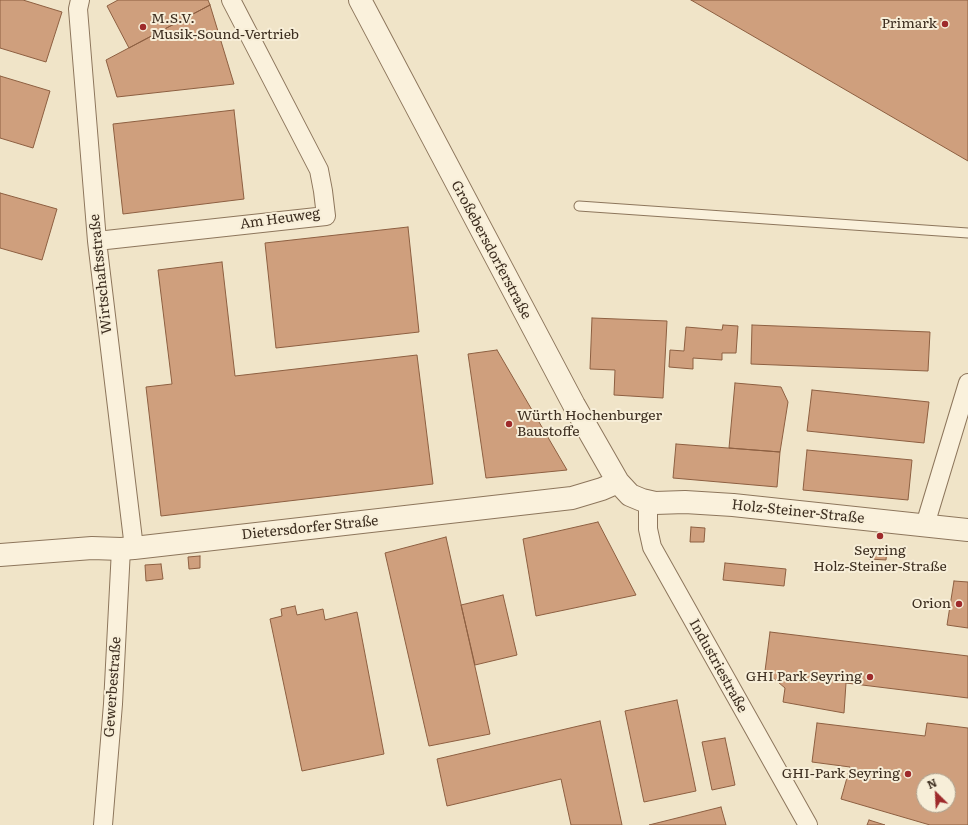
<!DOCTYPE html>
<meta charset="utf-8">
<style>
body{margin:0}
#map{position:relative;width:968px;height:825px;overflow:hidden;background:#f0e4c8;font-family:Literata,serif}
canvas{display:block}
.north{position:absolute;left:916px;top:773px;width:40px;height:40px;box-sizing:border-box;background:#f7eed8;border:1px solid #ada18e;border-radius:50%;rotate:336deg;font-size:11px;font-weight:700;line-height:16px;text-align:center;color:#3d2e20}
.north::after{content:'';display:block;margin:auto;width:14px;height:18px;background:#9e2a2b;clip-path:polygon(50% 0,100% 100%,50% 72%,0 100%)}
</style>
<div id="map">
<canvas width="968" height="825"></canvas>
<div class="north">N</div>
</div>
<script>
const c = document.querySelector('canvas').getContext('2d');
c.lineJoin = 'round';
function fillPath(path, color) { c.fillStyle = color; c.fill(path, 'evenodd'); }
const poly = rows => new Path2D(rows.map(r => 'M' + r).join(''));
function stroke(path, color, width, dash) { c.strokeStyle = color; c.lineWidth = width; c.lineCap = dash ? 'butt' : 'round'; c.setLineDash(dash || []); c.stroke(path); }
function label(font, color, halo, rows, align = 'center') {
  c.font = font + ' Literata,serif'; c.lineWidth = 4; c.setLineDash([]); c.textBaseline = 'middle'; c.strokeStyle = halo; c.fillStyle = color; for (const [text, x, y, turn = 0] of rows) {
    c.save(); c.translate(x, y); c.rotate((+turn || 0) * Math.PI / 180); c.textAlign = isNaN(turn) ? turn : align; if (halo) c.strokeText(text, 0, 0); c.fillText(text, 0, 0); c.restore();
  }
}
const building = poly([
 [0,0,23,0,62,12,46,62,0,48,0,0],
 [118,0,208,0,210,5,129,48,107,6,118,0],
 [691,0,968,0,968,161,691,0],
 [210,5,234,84,117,97,106,60,210,5],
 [0,76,50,91,33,148,0,138,0,76],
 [234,110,244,199,123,214,113,124,234,110],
 [0,193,57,209,42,260,0,248,0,193],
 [408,227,419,332,276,348,265,243,408,227],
 [222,262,235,376,417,355,433,484,161,516,146,387,172,384,158,270,222,262],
 [592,318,667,321,663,398,614,395,615,370,590,369,592,318],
 [723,325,738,326,736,353,722,353,722,360,693,358,693,369,669,367,670,350,684,351,686,327,722,330,723,325],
 [752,325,930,332,928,371,751,364,752,325],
 [497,350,567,470,486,478,468,354,497,350],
 [735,383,781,387,788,402,780,452,729,448,735,383],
 [812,390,929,402,924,443,807,431,812,390],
 [676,444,780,452,777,487,673,478,676,444],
 [807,450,912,460,908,500,803,490,807,450],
 [598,522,636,595,536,616,523,539,598,522],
 [691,527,705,528,704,542,690,542,691,527],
 [446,537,490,734,429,746,385,553,446,537],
 [870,547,887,548,886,560,869,559,870,547],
 [200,556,200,568,189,569,188,557,200,556],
 [725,563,786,569,784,586,723,580,725,563],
 [161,564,163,579,146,581,145,565,161,564],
 [954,581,968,582,968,628,947,625,954,581],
 [503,595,517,655,475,665,461,605,503,595],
 [295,606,297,615,323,609,325,620,357,612,384,754,302,771,270,619,282,616,281,609,295,606],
 [770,632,968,656,968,698,846,683,844,713,783,702,785,688,765,671,770,632],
 [677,700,696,791,644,802,625,711,677,700],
 [600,721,622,825,571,825,561,779,447,806,437,759,600,721],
 [817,723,925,736,927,723,968,728,968,825,930,825,841,799,850,767,812,762,817,723],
 [924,781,948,781,948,805,924,805,924,781],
 [725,738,735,785,712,790,702,742,725,738],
 [721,807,726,825,649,825,721,807],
 [869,820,885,825,867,825,869,820]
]);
const service = poly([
 [579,206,968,233]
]);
const minor = poly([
 [80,0,78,9,97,241,134,548],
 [97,241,326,216,323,191,319,170,231,0],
 [650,502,648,511,648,529,652,547,808,825],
 [925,525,968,383],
 [103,825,113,704,121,549]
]);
const tertiary = poly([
 [360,0,574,405,618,482,630,495,642,500,655,503,685,502,733,505,968,530],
 [0,555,92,548,121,549,134,548,572,498,602,489,618,482]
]);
const markers = [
 [945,24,4,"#9e2a2b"],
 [143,27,4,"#9e2a2b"],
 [509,424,4,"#9e2a2b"],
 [880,536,4,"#9e2a2b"],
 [959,604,4,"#9e2a2b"],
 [870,677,4,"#9e2a2b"],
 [908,774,4,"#9e2a2b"]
];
const poiNames = [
 ["M.S.V.",151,19,"left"],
 ["Musik-Sound-Vertrieb",151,35,"left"],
 ["Primark",937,24],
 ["Würth Hochenburger",517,416,"left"],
 ["Baustoffe",517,432,"left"],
 ["Seyring",880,551,"center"],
 ["Holz-Steiner-Straße",880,567,"center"],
 ["Orion",951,604],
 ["GHI Park Seyring",862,677],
 ["GHI-Park Seyring",900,774]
];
const streetNames = [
 ["Am Heuweg",280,219,-8],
 ["Großebersdorferstraße",491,250,62],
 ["Wirtschaftsstraße",101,274,-96],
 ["Holz-Steiner-Straße",798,512,6],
 ["Dietersdorfer Straße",310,528,-6],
 ["Industriestraße",718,666,61],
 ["Gewerbestraße",113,687,-86]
];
fillPath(building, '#cf9f7d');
stroke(building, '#8d5f41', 1);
stroke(service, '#8d765c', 11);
stroke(minor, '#8d765c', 20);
stroke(tertiary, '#8d765c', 24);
stroke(service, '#faf1dc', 9);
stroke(minor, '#faf1dc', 18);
stroke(tertiary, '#faf1dc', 22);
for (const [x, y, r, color] of markers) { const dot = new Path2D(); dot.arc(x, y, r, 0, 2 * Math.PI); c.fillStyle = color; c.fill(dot); stroke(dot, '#f7eed8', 1.5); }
label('14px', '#3d2e20', '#f7eed8', poiNames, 'right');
label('14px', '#3d2e20', '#f7eed8', streetNames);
</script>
